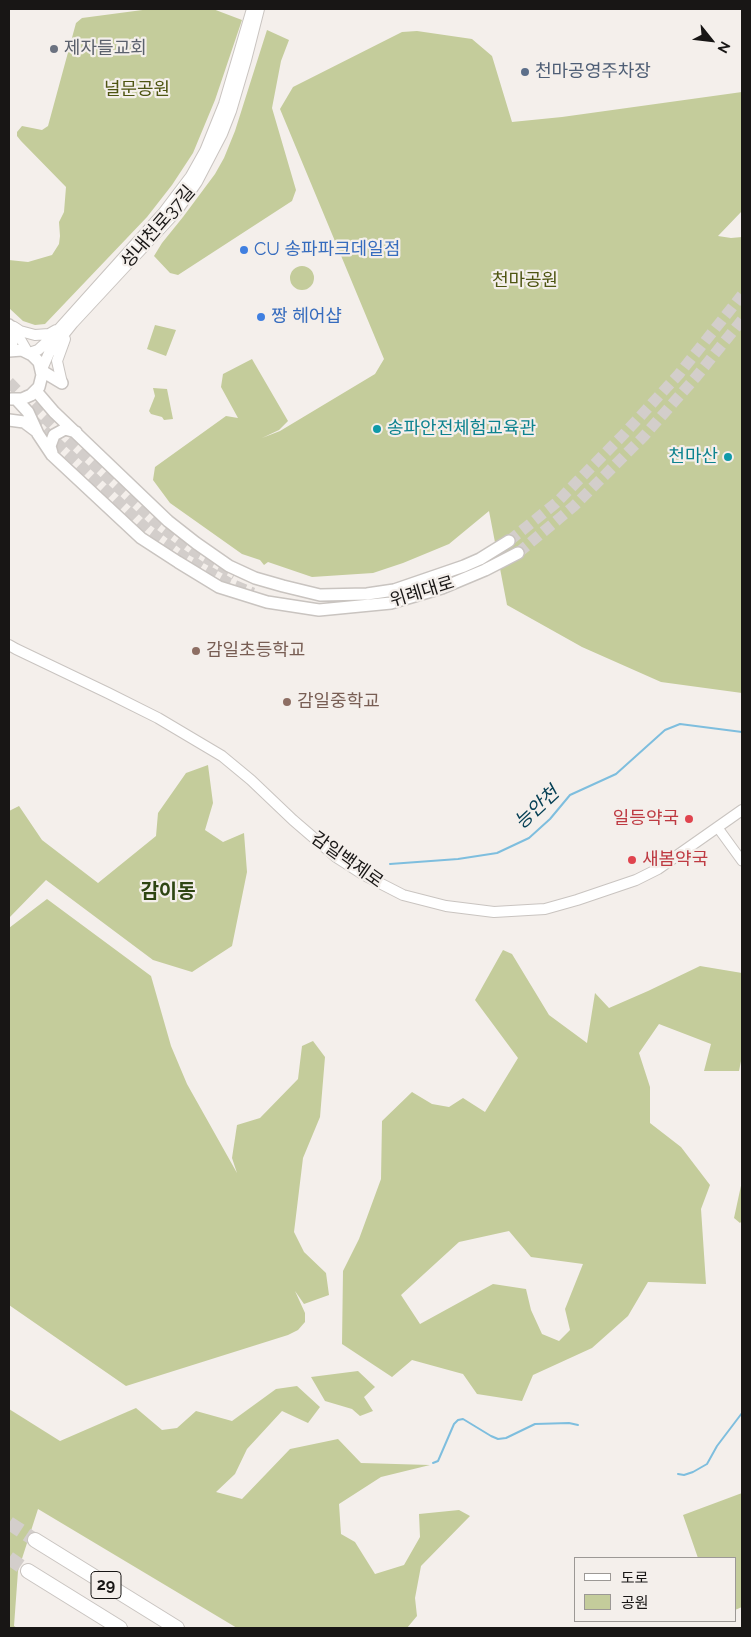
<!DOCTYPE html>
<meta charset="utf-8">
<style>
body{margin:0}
#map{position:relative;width:751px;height:1637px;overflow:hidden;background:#f4efeb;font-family:Raleway,"Noto Sans KR",sans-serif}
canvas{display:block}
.frame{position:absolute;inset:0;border:10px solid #181615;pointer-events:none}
.legend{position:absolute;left:574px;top:1557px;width:162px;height:65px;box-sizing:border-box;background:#f4efeb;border:1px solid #9c9895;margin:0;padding:6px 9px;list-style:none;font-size:15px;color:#181615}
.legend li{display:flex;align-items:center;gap:10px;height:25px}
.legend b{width:25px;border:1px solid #9c9895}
.north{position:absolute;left:686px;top:15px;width:50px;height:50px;-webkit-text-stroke:4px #f4efeb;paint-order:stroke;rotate:119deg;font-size:14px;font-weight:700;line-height:20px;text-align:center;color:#181615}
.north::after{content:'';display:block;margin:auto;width:18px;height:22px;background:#181615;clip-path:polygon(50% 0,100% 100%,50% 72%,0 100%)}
</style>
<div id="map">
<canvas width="751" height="1637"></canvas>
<div class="frame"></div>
<ul class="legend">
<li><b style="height:6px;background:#fff"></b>도로</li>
<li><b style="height:14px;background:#c4cc9b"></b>공원</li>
</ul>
<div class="north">N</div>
</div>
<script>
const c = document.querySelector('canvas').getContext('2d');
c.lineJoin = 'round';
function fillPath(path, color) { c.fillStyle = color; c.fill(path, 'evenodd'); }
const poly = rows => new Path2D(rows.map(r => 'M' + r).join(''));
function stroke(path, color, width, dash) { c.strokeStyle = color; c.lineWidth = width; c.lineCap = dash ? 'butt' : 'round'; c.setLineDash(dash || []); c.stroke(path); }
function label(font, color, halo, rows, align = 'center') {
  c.font = font + ' Raleway,"Noto Sans KR",sans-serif'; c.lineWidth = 4.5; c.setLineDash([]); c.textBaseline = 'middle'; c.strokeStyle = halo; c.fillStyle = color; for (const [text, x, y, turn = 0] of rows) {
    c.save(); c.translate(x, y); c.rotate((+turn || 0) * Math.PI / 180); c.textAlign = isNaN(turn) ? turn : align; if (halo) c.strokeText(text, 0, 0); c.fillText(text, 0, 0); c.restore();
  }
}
const green = poly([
 [150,9,213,9,242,20,215,100,193,153,172,185,147,217,45,324,35,325,23,321,9,308,9,260,28,262,52,255,59,244,60,236,59,222,64,212,66,187,21,141,17,136,17,132,22,126,42,130,48,126,76,23,82,18],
 [267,30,289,40,281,61,272,108,296,190,292,201,178,275,170,273,154,256,162,243,183,217,215,174,224,158,235,131],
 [417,31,472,39,492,56,512,122,562,117,742,92,742,211,718,236,731,238,742,237,742,693,661,682,582,647,507,605,489,511,449,544,403,563,373,573,312,577,268,562,264,565,260,560,242,554,170,503,153,480,155,467,226,416,238,418,221,387,223,374,252,359,288,421,279,430,262,438,280,431,375,374,384,359,280,109,293,87,402,32],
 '290 278a12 12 0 1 1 24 0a12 12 0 1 1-24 0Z',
 [155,325,176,330,166,356,147,349],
 [153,388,167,389,173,419,164,420,162,417,151,414,149,411,155,396],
 [208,765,213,803,205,830,223,842,244,833,247,872,232,946,192,972,153,960,46,880,9,918,9,811,19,806,42,840,98,883,156,836,158,813,186,773],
 [47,899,151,976,171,1046,187,1084,237,1173,232,1158,237,1125,260,1118,298,1079,302,1046,313,1041,325,1057,320,1117,303,1158,294,1232,304,1252,326,1273,329,1295,304,1304,295,1291,305,1313,305,1322,298,1330,288,1335,126,1386,9,1305,9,928],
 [503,950,512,954,549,1015,587,1043,595,993,609,1008,648,991,700,966,742,973,742,1056,739,1071,704,1071,711,1044,659,1024,639,1053,650,1087,650,1123,681,1147,710,1185,701,1209,706,1284,648,1282,628,1316,592,1348,533,1375,522,1401,477,1394,463,1374,412,1360,392,1377,342,1344,343,1271,359,1239,381,1179,382,1121,412,1092,432,1104,449,1107,463,1098,485,1112,518,1058,475,1000],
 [509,1231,531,1257,583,1264,565,1309,570,1330,559,1341,542,1334,531,1310,526,1289,493,1284,420,1324,401,1295,459,1242],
 [742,1181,742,1221,740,1223,734,1218],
 [358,1371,375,1387,364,1397,373,1411,360,1416,352,1409,325,1401,311,1377],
 [297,1386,320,1407,308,1423,282,1411,247,1449,235,1474,216,1492,242,1499,290,1449,338,1439,361,1463,430,1465,381,1477,339,1504,341,1534,355,1542,375,1574,404,1565,420,1537,419,1514,459,1510,470,1516,421,1566,415,1598,417,1616,407,1628,237,1628,38,1509,18,1571,14,1626,17,1628,9,1628,9,1409,60,1441,136,1408,162,1430,177,1428,196,1411,232,1421,276,1389],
 [742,1493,742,1607,735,1610,735,1558,698,1558,683,1515]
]);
const stream = poly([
 [390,864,458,859,497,853,529,838,550,819,570,795,616,774,665,730,680,724,742,732],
 [433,1463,438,1461,454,1424,458,1420,463,1419,491,1436,498,1439,506,1438,535,1424,569,1423,578,1425],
 [678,1474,684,1475,693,1472,707,1464,717,1446,742,1413]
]);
const primaryTunnel = poly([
 [9,382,67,440,154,521,191,550,235,574],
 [32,419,148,530,185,557,206,570,229,583,253,593],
 [509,541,556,503,624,434,679,374,742,295],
 [518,553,574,506,644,436,696,377,742,320]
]);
const motorwayTunnel = poly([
 [9,1523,35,1540],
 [9,1558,28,1571]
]);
const tertiary = poly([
 [13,326,28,352],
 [718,828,742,861]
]);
const secondary = poly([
 [14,327,20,331,35,335,49,334,56,330],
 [29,353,38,350,49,340,163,213,191,176,205,151,224,104,252,9],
 [42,369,49,353,73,323,177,211,197,182,222,134,231,111,246,60,259,9],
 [62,383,57,361,65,339],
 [9,645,16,649,108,693,158,718,222,756,251,780,293,820,336,857,364,875,403,895,446,906,494,912,545,909,577,900,636,880,658,869,742,810]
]);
const primary = poly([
 [9,325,13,340,9,350],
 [9,351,22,350,32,355,39,362,42,375,39,387,31,395,22,399,11,399],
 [42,371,62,383],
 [36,391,54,412,168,521,196,543,229,566,255,578,283,586,320,595,367,594,394,590,464,566,480,559,509,541],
 [16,399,28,412,38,434,52,455,141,538,178,562,219,587,267,602,319,610,391,603,442,588,485,570,518,553],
 [9,420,24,422,36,431],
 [52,453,50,446,54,435,65,429,76,432]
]);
const motorway = poly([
 [35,1540,177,1628],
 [28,1571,120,1628]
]);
const markers = [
 [54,49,5,"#6b7280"],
 [525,72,5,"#5c6f8a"],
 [244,250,5,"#3f7fe0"],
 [261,317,5,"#3f7fe0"],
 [377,429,5,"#0f9aa8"],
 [728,457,5,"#0f9aa8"],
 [196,651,5,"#8d6e63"],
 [287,702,5,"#8d6e63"],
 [689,819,5,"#e0444e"],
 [632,860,5,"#e0444e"]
];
const shields = [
 [106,1585,30]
];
const shieldNames = [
 ["29",106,1585]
];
const worshipNames = [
 ["제자들교회",64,49]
];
const serviceNames = [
 ["천마공영주차장",535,72]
];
const parkNames = [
 ["널문공원",137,90],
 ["천마공원",525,281]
];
const streetNames = [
 ["성내천로37길",158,227,-49],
 ["위례대로",422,592,-17],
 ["감일백제로",347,860,35]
];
const shopNames = [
 ["CU 송파파크데일점",254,250],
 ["짱 헤어샵",271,317]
];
const cultureNames = [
 ["송파안전체험교육관",387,429],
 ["천마산",718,457,"right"]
];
const educationNames = [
 ["감일초등학교",206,651],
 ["감일중학교",297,702]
];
const healthNames = [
 ["일등약국",679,819],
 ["새봄약국",642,860,"left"]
];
const waterNames = [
 ["능안천",537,808,-43]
];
const quarterNames = [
 ["감이동",168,892]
];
fillPath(green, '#c4cc9b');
stroke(stream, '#7ebede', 2);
stroke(primaryTunnel, '#d3cecb', 11, [11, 5.5]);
stroke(motorwayTunnel, '#d3cecb', 14, [14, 7]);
stroke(tertiary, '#c9c4c0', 11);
stroke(secondary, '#c9c4c0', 12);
stroke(primary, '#c9c4c0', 14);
stroke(motorway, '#c9c4c0', 16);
stroke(tertiary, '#fff', 9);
stroke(secondary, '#fff', 10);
stroke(primary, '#fff', 11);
stroke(motorway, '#fff', 14);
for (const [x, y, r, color] of markers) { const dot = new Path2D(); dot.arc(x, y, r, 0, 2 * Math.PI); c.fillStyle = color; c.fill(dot); stroke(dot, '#f4efeb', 2); }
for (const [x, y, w] of shields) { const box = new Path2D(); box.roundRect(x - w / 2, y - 13.5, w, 27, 4); c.fillStyle = '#f4efeb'; c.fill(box); stroke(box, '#181615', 1); }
label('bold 16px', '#181615', null, shieldNames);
label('18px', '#5b616d', '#f4efeb', worshipNames, 'left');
label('18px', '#4e5e75', '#f4efeb', serviceNames, 'left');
label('18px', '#4e5512', '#f4efeb', parkNames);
label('18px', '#181615', '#f4efeb', streetNames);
label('18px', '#366cbe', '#f4efeb', shopNames, 'left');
label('18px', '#0d838f', '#f4efeb', cultureNames, 'left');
label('18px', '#785e54', '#f4efeb', educationNames, 'left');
label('18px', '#be3a42', '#f4efeb', healthNames, 'right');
label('italic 19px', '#064055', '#f4efeb', waterNames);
label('bold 20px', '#2e4512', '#f4efeb', quarterNames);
</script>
